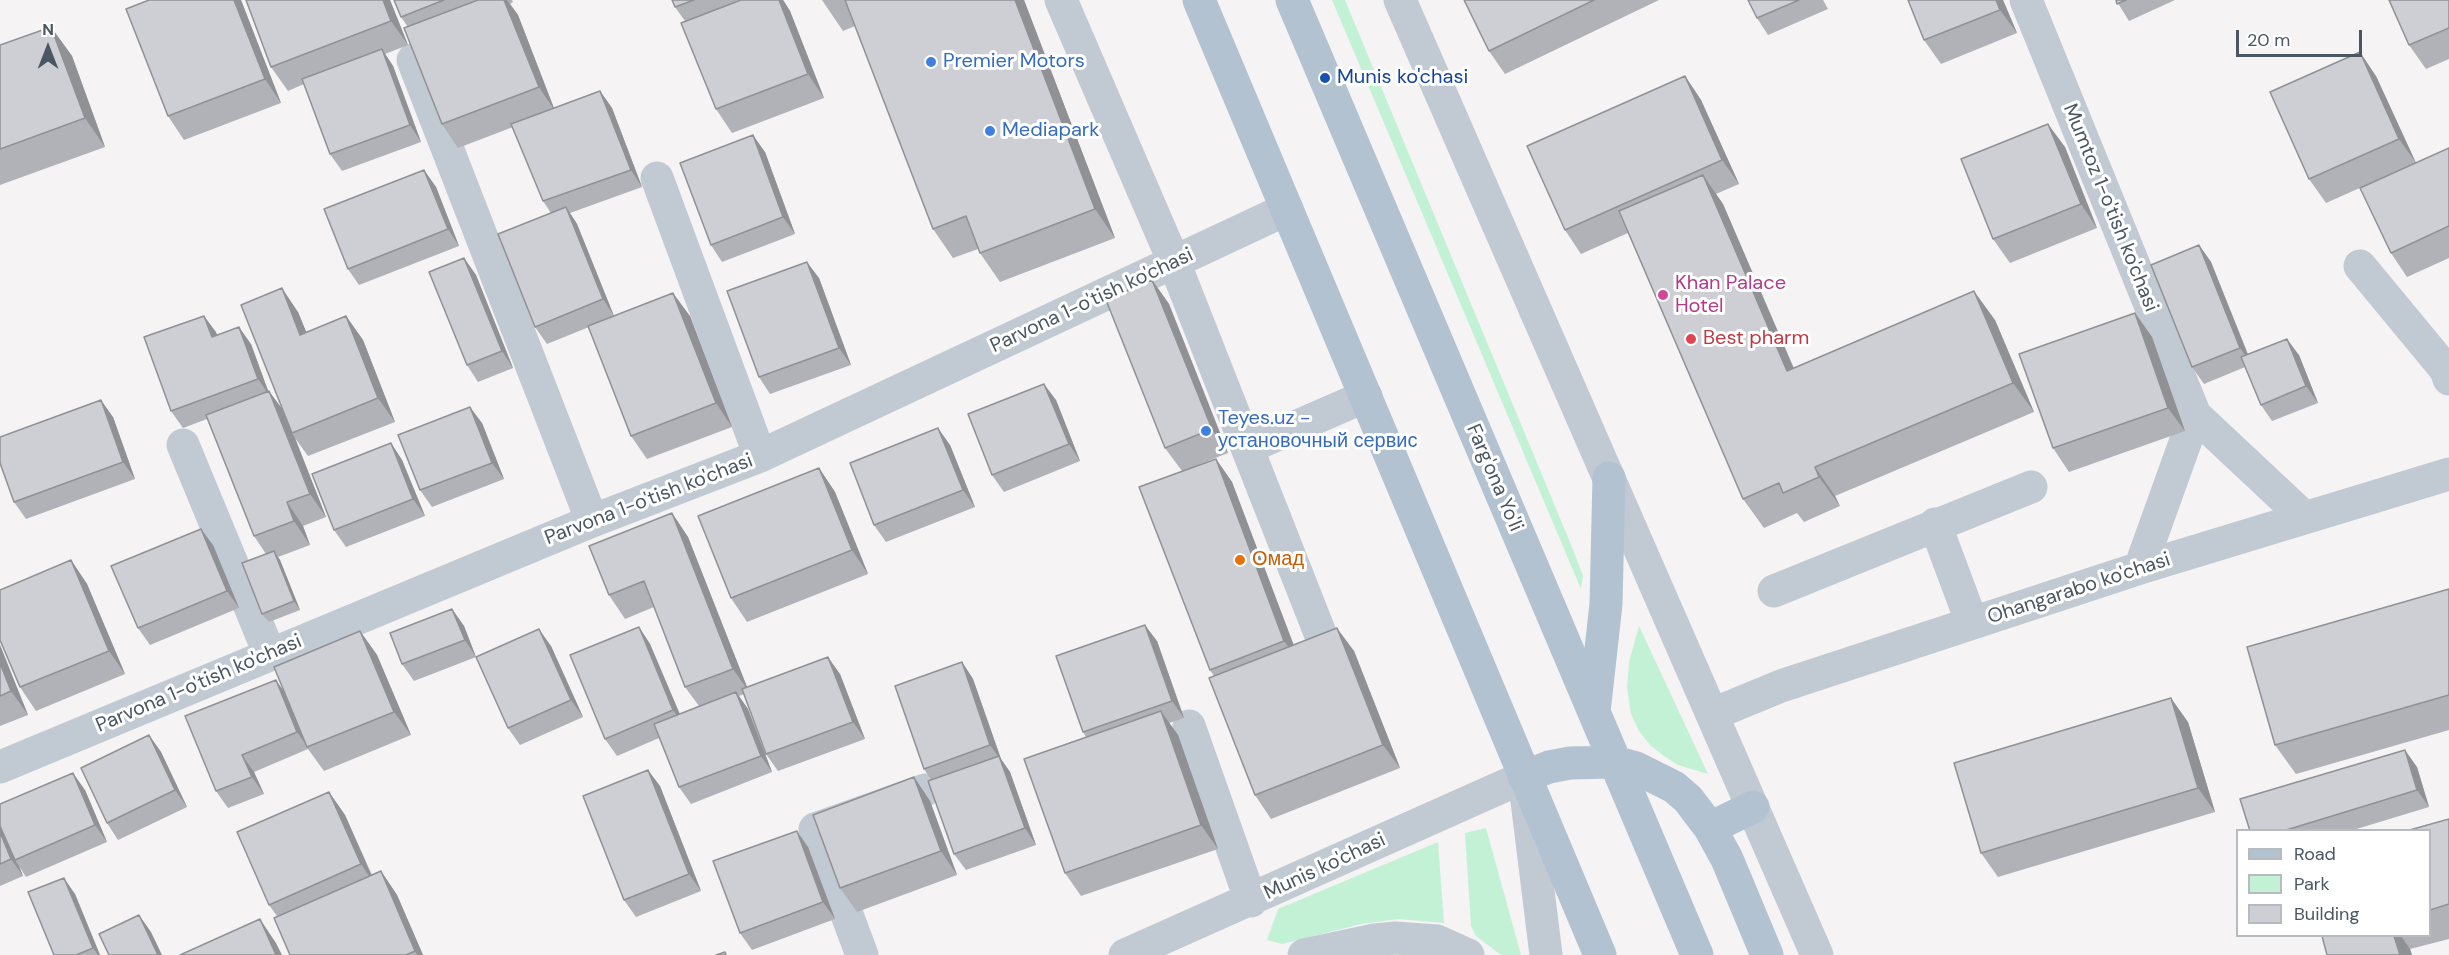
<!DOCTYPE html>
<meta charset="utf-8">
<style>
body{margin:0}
#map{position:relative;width:2449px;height:955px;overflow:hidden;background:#f5f3f3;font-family:"DM Sans",sans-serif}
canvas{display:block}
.legend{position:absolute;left:2236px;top:829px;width:195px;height:108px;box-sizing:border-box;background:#fff;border:2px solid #b7bbc0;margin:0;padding:8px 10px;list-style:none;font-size:18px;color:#4a5661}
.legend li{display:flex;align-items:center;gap:12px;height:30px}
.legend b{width:30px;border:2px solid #b7bbc0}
.north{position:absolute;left:18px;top:18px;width:60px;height:60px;-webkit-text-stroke:4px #fff;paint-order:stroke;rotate:0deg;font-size:16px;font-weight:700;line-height:24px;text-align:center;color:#4a5661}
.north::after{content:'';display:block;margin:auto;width:21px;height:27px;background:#4a5661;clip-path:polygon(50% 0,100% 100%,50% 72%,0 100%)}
.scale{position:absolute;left:2236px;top:30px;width:126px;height:27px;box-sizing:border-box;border:3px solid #4a5661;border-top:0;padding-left:8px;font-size:18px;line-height:21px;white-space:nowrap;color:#4a5661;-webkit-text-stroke:4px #fff;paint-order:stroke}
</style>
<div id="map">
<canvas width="2449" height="955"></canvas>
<ul class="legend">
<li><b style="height:8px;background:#b3c2d1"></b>Road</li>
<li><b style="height:16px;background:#c3f1d5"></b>Park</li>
<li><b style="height:16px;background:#cdcfd5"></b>Building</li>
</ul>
<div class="north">N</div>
<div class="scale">20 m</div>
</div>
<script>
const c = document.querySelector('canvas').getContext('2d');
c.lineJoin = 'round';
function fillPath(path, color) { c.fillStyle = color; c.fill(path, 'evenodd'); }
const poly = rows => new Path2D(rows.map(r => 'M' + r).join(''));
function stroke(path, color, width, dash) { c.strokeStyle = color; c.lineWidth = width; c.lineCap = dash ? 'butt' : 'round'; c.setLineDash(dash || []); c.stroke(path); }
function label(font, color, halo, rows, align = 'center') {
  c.font = font + ' "DM Sans",sans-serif'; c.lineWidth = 6; c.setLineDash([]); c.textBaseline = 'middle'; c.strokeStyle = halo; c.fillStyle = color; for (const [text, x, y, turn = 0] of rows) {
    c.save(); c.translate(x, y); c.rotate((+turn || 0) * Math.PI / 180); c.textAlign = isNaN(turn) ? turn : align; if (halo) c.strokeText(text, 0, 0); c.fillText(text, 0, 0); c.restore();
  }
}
const green = poly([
 [1332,0,1345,0,1574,552,1583,576,1581,589],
 [1639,626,1708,774,1678,765,1664,756,1650,745,1639,731,1631,714,1627,688,1629,662],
 [1486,828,1521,955,1501,955,1476,936,1471,926,1465,833],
 [1438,842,1444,923,1399,919,1361,924,1282,944,1267,940,1278,909]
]);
const minor = poly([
 [1061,0,1174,262,1320,633],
 [1400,0,1817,955],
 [2026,0,2195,415,2140,568],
 [413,60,592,521],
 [657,178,760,456],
 [2360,266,2446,370,2449,379],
 [2195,415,2305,518],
 [183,445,270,655],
 [1247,448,1366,396],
 [1935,524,1972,623],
 [1774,591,2031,487],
 [1713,714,1781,686,2140,568,2449,474],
 [1189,726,1251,901],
 [0,767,592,521,760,456,1287,209],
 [862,955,815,829,925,790],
 [1125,955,1524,777,1546,955],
 [1304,955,1375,940,1395,938,1437,941,1468,955]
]);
const major = poly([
 [1199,0,1600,955],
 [1292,0,1697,955],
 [1594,712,1606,604,1609,478],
 [1524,777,1549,767,1570,763,1614,762,1636,768,1674,787,1688,799,1710,828,1727,859,1767,955],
 [1710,828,1753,807]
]);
const wall = poly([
 [241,0,281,103,184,140,168,116],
 [390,0,408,45,385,54,393,66,421,142,342,171,330,154,304,84,288,91,271,67],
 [394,0,512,0,513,2,510,4,518,15,554,108,600,91,612,108,642,187,570,213,577,224,614,316,690,316,732,427,647,459,631,436,589,327,547,344,535,327,551,213,543,201,513,127,458,148,442,124,408,27,401,17],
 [672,0,783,0,790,11,824,98,732,133,716,109,685,21,675,7],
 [822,0,1024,0,1115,238,1000,282,980,253,978,249,953,258,933,229,855,26,843,31],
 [1464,0,1659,0,1505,74,1489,51],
 [1748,0,1823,0,1828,9,1768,35,1757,18],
 [1908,0,2003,0,2017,33,1941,64,1924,40],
 [2116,0,2175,0,2129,21],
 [2449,0,2449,59,2426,69,2409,45],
 [51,27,72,56,105,147,0,185,0,45],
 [1685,76,1701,100,1739,184,1716,194,1723,204,1794,368,1995,320,2034,412,1835,496,1840,506,1804,522,1797,513,1764,528,1743,499,1628,233,1581,254,1565,230],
 [2376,76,2416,163,2326,203,2309,179],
 [2065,147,2097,228,2010,263,1993,239],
 [2449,148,2449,258,2407,277,2391,253],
 [765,152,795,234,722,262,711,245],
 [424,170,436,187,459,246,359,285,348,269],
 [2199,245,2211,262,2248,354,2299,355,2318,403,2272,421,2261,405,2245,367,2204,384,2192,367],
 [464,258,476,275,513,368,478,382,467,365],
 [819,278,851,365,770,394,759,377],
 [1152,280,1169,304,1228,453,1195,466,1216,459,1232,482,1293,645,1354,651,1400,768,1271,819,1255,795,1214,676,1210,670,1182,471,1165,448],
 [298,312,306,332,346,316,363,340,395,422,308,456,295,438,326,517,303,526,310,545,278,557,280,560,300,610,269,622,262,614,266,554,254,536,207,419,183,428,171,411,204,316,217,335,251,344,268,391,282,409],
 [2135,313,2152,337,2185,431,2069,472,2053,448],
 [1056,400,1080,461,1004,492,992,475],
 [113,417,135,479,26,519,14,502],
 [482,423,504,479,432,507,420,490],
 [391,443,402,460,425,516,346,547,334,530],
 [950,445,975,507,886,542,874,525],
 [819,468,835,492,868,574,747,622,731,598],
 [672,513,688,537,747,687,840,674,865,739,778,771,766,754,744,694,739,696,748,709,772,772,691,804,679,787,659,738,617,756,605,739,639,627,650,644,680,714,699,706,685,687,654,607,625,619,609,595],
 [213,545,239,608,150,645,138,628],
 [71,560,87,584,125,674,36,711,20,687],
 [2449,589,2449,730,2296,774,2275,745],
 [452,609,464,626,476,657,551,646,583,717,520,745,508,728,476,657,414,681,402,664],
 [360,631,377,655,411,735,324,771,308,749,254,772,264,794,228,808,216,791,283,691],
 [1157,641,1184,718,1169,723,1178,735,1218,849,1081,896,1065,873,1086,737,1083,732],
 [0,645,28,715,0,726],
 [962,662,973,679,1001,759,1010,772,1036,845,966,870,954,854,931,780,924,769],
 [2188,722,2215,812,1998,877,1981,853],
 [149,735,161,752,187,807,118,840,107,823],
 [2417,767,2429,807,2350,831,2250,831],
 [914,777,930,801,957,875,857,912,840,888],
 [660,786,701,891,636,917,624,900],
 [85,790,107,842,26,877,19,866,23,876,0,886,0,804],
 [329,792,345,815,372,875,381,871,397,895,423,955,290,955,277,916,269,905],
 [2449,819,2449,939,2410,949,2412,955,2327,955,2322,936,2430,936,2430,831],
 [808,847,835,919,752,950,740,933],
 [75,894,100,955,54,955]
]);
const shadedWall = poly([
 [234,0,241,0,281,103,265,79],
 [383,0,390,0,408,45,391,21],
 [504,0,507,0,518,15,555,111,539,87],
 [779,0,783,0,790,11,824,98,808,74],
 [1015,0,1024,0,1115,238,1095,209],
 [1996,0,2003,0,2017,33,2000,10],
 [51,27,72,56,105,147,85,118],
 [382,49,393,66,421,142,410,125],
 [2360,52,2376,76,2416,163,2399,139],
 [1685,76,1701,100,1739,184,1722,160],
 [600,91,612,108,642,187,631,170],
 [2048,124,2065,147,2097,228,2081,204],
 [753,135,765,152,795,234,783,217],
 [424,170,436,187,459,246,448,229],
 [1703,175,1723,204,1807,400,1787,371],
 [566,207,577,224,614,316,603,299],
 [2199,245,2211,262,2252,365,2240,348],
 [464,258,476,275,513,368,502,351],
 [807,262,819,278,851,365,839,348],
 [1152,280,1169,304,1228,453,1212,429],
 [282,288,298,312,317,358,300,335],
 [1974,291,1995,320,2034,412,2013,383],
 [673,293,690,316,732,427,716,403],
 [2135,313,2152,337,2185,431,2168,408],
 [204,316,216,332,224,354,212,337],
 [346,316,363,340,395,422,378,398],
 [239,327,251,344,270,396,258,379],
 [2287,339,2299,355,2318,403,2306,386],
 [1044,384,1056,400,1080,461,1069,444],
 [269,391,286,414,292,433,295,438,326,517,310,494],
 [101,400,113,417,135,479,123,462],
 [470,407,482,423,504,479,492,463],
 [938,428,950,445,975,507,963,490],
 [391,443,402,460,425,516,413,499],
 [1216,459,1232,482,1301,664,1284,641],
 [1815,467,1835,496,1840,506,1819,477],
 [819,468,835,492,868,574,852,550],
 [287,502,303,526,310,545,294,521],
 [672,513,688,537,749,692,733,669],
 [201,529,213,545,239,608,227,591],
 [274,551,280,560,300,610,294,601],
 [71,560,87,584,125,674,109,651],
 [452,609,464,626,476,657,465,640],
 [1145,625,1157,641,1184,718,1172,701],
 [639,627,650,644,685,727,673,710],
 [1337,628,1354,651,1400,768,1383,745],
 [539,629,551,646,583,717,571,700],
 [360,631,377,655,411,735,394,712],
 [0,645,28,715,11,691,0,663],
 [828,657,840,674,865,739,853,722],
 [962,662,973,679,1001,759,1010,772,1036,845,1025,828,1000,759,990,745],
 [276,680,288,697,309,749,297,732],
 [736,692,748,709,772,772,761,756],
 [2171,698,2188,722,2215,812,2198,788],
 [1161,711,1178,735,1218,849,1201,825],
 [149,735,161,752,187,807,175,790],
 [2405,750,2417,767,2429,807,2417,790],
 [242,755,254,772,264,794,252,777],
 [648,770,660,786,701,891,689,874],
 [73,773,85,790,107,842,95,825],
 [914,777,930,801,957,875,941,851],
 [329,792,345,815,377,888,361,864],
 [0,823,15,860,19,866,23,876,11,859,0,832],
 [797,831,808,847,835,919,823,902],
 [381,871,397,895,423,955,417,955,415,951],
 [64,878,75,894,100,955,98,955,93,948],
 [139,915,151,932,162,955,158,955],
 [260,919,276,943,282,955,276,955],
 [2394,936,2401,936,2410,949,2412,955,2400,955]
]);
const building = poly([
 [149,0,234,0,265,79,168,116,126,9,149,0],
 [246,0,383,0,391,21,271,67,246,0],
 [394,0,444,0,401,17,394,0],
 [478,0,504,0,539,87,442,124,404,28,478,0],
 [672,0,694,0,675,7,672,0],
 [741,0,779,0,808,74,716,109,681,23,741,0],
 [845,0,1015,0,1095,209,980,253,966,216,933,229,845,0],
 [1464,0,1594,0,1489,51,1464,0],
 [1748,0,1799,0,1757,18,1748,0],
 [1908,0,1996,0,2000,10,1924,40,1908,0],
 [2116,0,2126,0,2117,4,2116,0],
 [2389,0,2449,0,2449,28,2409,45,2389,0],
 [51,27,85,118,0,149,0,45,51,27],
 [382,49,410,125,330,154,302,79,382,49],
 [2360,52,2399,139,2309,179,2270,92,2360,52],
 [1685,76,1722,160,1565,230,1527,146,1685,76],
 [600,91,631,170,543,201,511,124,600,91],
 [2048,124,2081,204,1993,239,1961,159,2048,124],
 [753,135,783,217,711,245,680,163,753,135],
 [2449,148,2449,226,2391,253,2360,188,2449,148],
 [424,170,448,229,348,269,324,209,424,170],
 [1703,175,1787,371,1974,291,2013,383,1815,467,1819,477,1783,493,1779,483,1743,499,1619,211,1703,175],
 [566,207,603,299,535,327,498,234,566,207],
 [2199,245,2240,348,2192,367,2151,265,2199,245],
 [464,258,502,351,467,365,429,272,464,258],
 [807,262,839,348,759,377,727,291,807,262],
 [1152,280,1212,429,1165,448,1106,300,1152,280],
 [282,288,300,335,346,316,378,398,292,433,241,305,282,288],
 [673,293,716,403,631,436,588,326,673,293],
 [2135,313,2168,408,2053,448,2019,354,2135,313],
 [204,316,212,337,239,327,258,379,171,411,144,337,204,316],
 [2287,339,2306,386,2261,405,2241,357,2287,339],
 [1044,384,1069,444,992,475,968,414,1044,384],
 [269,391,310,494,287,502,294,521,254,536,206,415,269,391],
 [101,400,123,462,14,502,0,463,0,437,101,400],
 [470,407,492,463,420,490,398,435,470,407],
 [938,428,963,490,874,525,850,463,938,428],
 [391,443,413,499,334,530,312,474,391,443],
 [1216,459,1284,641,1210,670,1139,487,1216,459],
 [819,468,852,550,731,598,698,516,819,468],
 [672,513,733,669,685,687,644,581,609,595,589,546,672,513],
 [201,529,227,591,138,628,111,566,201,529],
 [274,551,294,601,262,614,242,563,274,551],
 [71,560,109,651,20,687,0,640,0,590,71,560],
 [2449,589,2449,695,2275,745,2247,647,2449,589],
 [452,609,465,640,402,664,390,633,452,609],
 [1145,625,1172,701,1083,732,1056,656,1145,625],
 [639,627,673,710,605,739,570,655,639,627],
 [1337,628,1383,745,1255,795,1209,678,1337,628],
 [539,629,571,700,508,728,476,657,539,629],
 [360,631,394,712,307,747,274,667,360,631],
 [828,657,853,722,766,754,742,689,828,657],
 [962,662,990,745,924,769,895,686,962,662],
 [0,663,11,691,0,696,0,663],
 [276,680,297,732,242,755,252,777,216,791,185,716,276,680],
 [736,692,761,756,679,787,654,724,736,692],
 [2171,698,2198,788,1981,853,1954,763,2171,698],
 [1161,711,1201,825,1065,873,1024,759,1161,711],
 [149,735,175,790,107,823,81,768,149,735],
 [2405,750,2417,790,2283,831,2250,831,2240,799,2405,750],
 [999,756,1025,828,954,854,928,781,999,756],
 [648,770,689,874,624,900,583,796,648,770],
 [73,773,95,825,15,860,0,826,0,804,73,773],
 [914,777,941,851,840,888,813,815,914,777],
 [329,792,361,864,269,905,237,832,329,792],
 [2449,819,2449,904,2430,910,2430,831,2406,831,2449,819],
 [797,831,823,902,740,933,713,861,797,831],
 [0,832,11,859,0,864,0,832],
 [381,871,415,951,406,955,290,955,274,918,381,871],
 [64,878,93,948,76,955,54,955,28,892,64,878],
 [139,915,158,955,109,955,99,934,139,915],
 [260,919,276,955,180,955,260,919],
 [2322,936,2394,936,2400,955,2327,955,2322,936],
 [725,952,726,955,716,955,725,952]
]);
const markers = [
 [931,62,6,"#3f7fe0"],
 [1325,78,6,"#1a4fb4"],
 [990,131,6,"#3f7fe0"],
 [1663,295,6,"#d1479c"],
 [1691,339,6,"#e0444e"],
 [1206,431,6,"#3f7fe0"],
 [1240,560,6,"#e8710a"]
];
const shopNames = [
 ["Premier Motors",943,62],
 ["Mediapark",1002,131],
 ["Teyes.uz -",1218,419],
 ["установочный сервис",1218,442]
];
const transitNames = [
 ["Munis ko'chasi",1337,78]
];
const streetNames = [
 ["Mumtoz 1-o'tish ko'chasi",2110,208,68],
 ["Parvona 1-o'tish ko'chasi",1092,301,-25],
 ["Farg'ona Yo'li",1494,478,67],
 ["Parvona 1-o'tish ko'chasi",649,500,-21],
 ["Ohangarabo ko'chasi",2079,589,-18],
 ["Parvona 1-o'tish ko'chasi",199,684,-23],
 ["Munis ko'chasi",1325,867,-25]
];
const hotelNames = [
 ["Khan Palace",1675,284],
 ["Hotel",1675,307]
];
const healthNames = [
 ["Best pharm",1703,339]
];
const foodNames = [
 ["Омад",1252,560]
];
fillPath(green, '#c3f1d5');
stroke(minor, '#c1cad2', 33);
stroke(major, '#b3c2d1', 33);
fillPath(wall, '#b0b2b7');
fillPath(shadedWall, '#909195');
fillPath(building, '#cdcfd5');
stroke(building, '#909195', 1.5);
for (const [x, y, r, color] of markers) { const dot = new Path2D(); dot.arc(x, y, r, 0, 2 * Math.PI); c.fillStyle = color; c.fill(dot); stroke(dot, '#fff', 2); }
label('20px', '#366cbe', '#fff', shopNames, 'left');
label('20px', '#164399', '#fff', transitNames, 'left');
label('20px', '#4a5661', '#fff', streetNames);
label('20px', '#b23c85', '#fff', hotelNames, 'left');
label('20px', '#be3a42', '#fff', healthNames, 'left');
label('20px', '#c56008', '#fff', foodNames, 'left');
</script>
